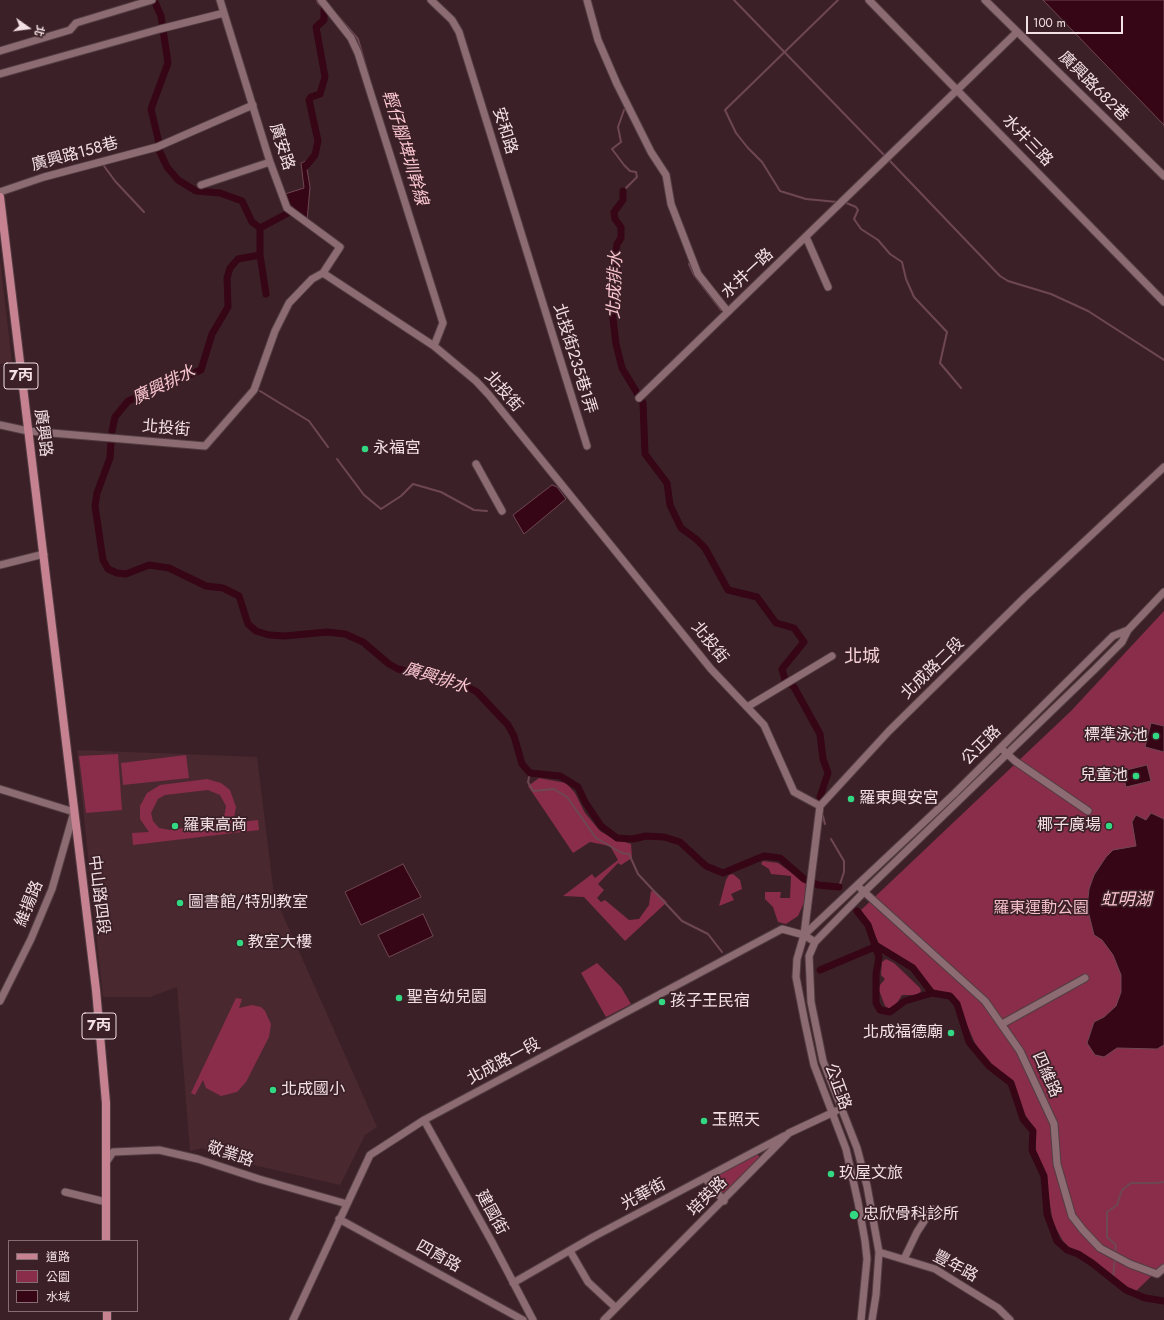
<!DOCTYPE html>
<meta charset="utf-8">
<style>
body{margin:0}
#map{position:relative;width:1164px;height:1320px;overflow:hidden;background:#3b2127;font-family:Jost,"Noto Sans TC",sans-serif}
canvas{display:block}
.legend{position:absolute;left:8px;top:1240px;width:130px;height:72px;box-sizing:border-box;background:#3b2127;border:1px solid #856d73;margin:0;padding:5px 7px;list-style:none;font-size:12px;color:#f3e0e4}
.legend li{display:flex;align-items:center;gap:8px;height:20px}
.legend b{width:20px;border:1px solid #856d73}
.north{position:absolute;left:8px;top:8px;width:40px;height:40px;-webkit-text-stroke:3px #3b2127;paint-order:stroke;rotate:104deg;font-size:11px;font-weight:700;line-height:16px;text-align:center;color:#f3e0e4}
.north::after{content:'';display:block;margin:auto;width:14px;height:18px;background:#f3e0e4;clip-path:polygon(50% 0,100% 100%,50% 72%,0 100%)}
.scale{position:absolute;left:1026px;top:16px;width:97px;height:18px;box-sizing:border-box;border:2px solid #f3e0e4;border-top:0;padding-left:5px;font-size:12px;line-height:14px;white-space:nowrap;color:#f3e0e4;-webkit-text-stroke:3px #3b2127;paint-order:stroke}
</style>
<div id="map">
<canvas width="1164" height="1320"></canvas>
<ul class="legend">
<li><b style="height:5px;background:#c68291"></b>道路</li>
<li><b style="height:11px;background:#892d4a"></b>公園</li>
<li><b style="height:11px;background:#360516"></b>水域</li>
</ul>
<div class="north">北</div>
<div class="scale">100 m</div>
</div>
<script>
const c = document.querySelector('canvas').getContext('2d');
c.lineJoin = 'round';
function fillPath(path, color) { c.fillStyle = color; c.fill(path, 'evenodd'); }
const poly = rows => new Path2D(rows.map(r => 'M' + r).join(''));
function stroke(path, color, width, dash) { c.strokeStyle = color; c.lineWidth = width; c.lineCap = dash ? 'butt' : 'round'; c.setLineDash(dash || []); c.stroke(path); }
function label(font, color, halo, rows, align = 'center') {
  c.font = font + ' Jost,"Noto Sans TC",sans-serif'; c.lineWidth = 3.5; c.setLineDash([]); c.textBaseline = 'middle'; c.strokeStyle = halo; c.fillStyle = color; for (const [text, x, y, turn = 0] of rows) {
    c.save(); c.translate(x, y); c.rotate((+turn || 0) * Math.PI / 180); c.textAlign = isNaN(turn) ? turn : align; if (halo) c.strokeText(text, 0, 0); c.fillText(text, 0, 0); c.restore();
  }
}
const built = poly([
 [0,260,12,363,0,364],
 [77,750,257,757,274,895,377,1127,365,1135,340,1185,245,1163,202,1148,190,1151,177,987,150,997,103,997]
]);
const green = poly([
 [1164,611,1164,1264,1133,1294,1112,1275,1079,1257,1063,1241,1053,1223,1045,1173,1036,1151,1036,1130,1020,1108,1008,1081,987,1062,975,1043,954,996,932,989,905,961,882,950,868,920,861,910,1071,711],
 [118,754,122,810,86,813,79,756],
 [186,755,189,778,123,785,121,763],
 [539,778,566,783,575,793,585,813,600,831,612,838,631,844,632,858,621,865,618,863,598,884,604,890,597,898,601,902,605,900,629,920,639,919,649,905,651,891,656,892,667,902,625,941,584,897,563,896,592,874,595,878,618,860,610,846,590,842,573,853,528,786],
 [207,779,221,783,230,790,236,807,233,823,258,820,259,830,133,845,132,833,149,832,140,819,140,806,147,793,160,785],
 [208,790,220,795,226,806,225,813,218,823,170,830,159,828,153,821,151,813,158,799,165,795],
 [763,861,778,863,806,883,804,903,798,916,786,924,778,922,773,907,765,899,765,892,781,892,780,898,790,898,791,876,771,874,769,869,761,864],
 [733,874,740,880,742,889,731,894,734,900,719,906,726,880,729,875],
 [886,959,894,963,920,988,921,991,917,995,902,995,895,1006,890,1009,885,1006,879,990,880,985,885,979,881,975,882,962],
 [597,963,621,987,631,1004,606,1017,581,973],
 [236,998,242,999,239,1008,252,1005,261,1007,265,1011,271,1024,269,1037,246,1082,237,1092,221,1096,206,1088,203,1080,195,1095,191,1093],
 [756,1152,763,1162,724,1201,705,1178]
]);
const water = poly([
 [1043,0,1164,0,1164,126,1164,125,1043,0],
 [316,157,307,169,310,187,307,221,289,204,285,194,304,188,301,163,316,157],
 [552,485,557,487,566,499,524,534,513,515,552,485],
 [1151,723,1164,726,1164,752,1145,747,1151,723],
 [1147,765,1151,781,1126,787,1122,771,1147,765],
 [1151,813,1164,819,1164,1045,1157,1049,1117,1048,1104,1057,1095,1055,1087,1043,1094,1022,1104,1017,1116,1006,1121,992,1121,975,1113,955,1102,940,1094,935,1087,907,1089,889,1094,875,1106,857,1113,850,1136,846,1132,822,1136,815,1146,820,1151,813],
 [403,864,421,897,361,925,345,892,403,864],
 [423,914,433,936,389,957,378,935,423,914]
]);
const stream = poly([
 [317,0,318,3,326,10],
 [734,0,885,156],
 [337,15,358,39,369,77],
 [890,161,1000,276,1008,281,1051,294,1088,311,1164,360],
 [104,166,115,181,144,212],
 [623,191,637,177,636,172,630,171,624,165,612,149,621,142,618,127,624,110],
 [837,202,806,199,780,191,762,162,748,148,736,133,725,110,838,0],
 [844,202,856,207,858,210,854,219,861,229,878,240,890,254,902,262,906,279,914,297,947,332,940,363,961,388],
 [689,264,694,275,721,310],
 [260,391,309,421,328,447],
 [337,459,364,495,381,509,401,496,413,484,441,492,474,510,487,511],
 [530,773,528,782,533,791,554,789,567,797,596,838,622,853,629,854,638,874,682,921,708,934,722,952],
 [823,816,825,824],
 [831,839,844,861,844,872,839,887],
 [1115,1253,1116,1245,1107,1237,1107,1212,1117,1205,1122,1190,1131,1183,1157,1183,1164,1182],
 [1113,1278,1115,1258]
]);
const canal = poly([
 [154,0,161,16,168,63,151,109,159,143,159,150,167,167,178,180,196,191,220,193,242,201,252,222,260,228],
 [306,166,315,155,318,141,309,100,311,97,320,94,325,77,316,27,324,20,324,10],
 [623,191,623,200,614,212,615,219,621,227,621,238,617,244,616,251,618,281,611,302,616,344,622,368,643,403,645,454,667,483,670,505,681,528,696,539,705,548,728,590,757,597,776,623,794,628,804,642,782,669,785,680,794,687,820,734,823,759,828,773,820,797],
 [260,228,288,213],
 [260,255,266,294],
 [112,431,115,417,128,401,201,370,212,334,228,307,227,278,230,268,238,259,260,255,260,228],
 [111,442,110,458,97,493,95,506,103,560,108,569,117,573,126,574,149,565,169,568,206,586,223,588,239,596,248,624,256,631,269,635,285,636,327,632,345,634,363,642,389,664,398,669,464,685,477,692,508,725,514,736,522,764,530,773,560,776,578,787,585,802,601,826,617,838,633,839,646,836,664,837,680,842,706,866,723,873,764,856,780,858,804,879,818,885,839,887],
 [857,911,868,925,879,957,876,974,876,1003,880,1010,890,1012,905,1001,932,993,950,996,957,1004,969,1042,989,1066,1011,1083,1023,1119,1033,1131,1032,1150,1044,1176,1047,1214,1057,1241,1067,1250,1078,1254,1092,1263,1126,1290,1145,1298,1164,1301],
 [820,970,877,946,913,968,932,993]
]);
const minor = poly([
 [220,0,270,162,287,208,340,247,323,273],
 [321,0,351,38,358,53,443,323,434,346],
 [431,0,452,20,459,32,587,446],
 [587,0,598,40,617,84,651,152,666,175,671,204,698,274,728,312],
 [869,0,1164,302],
 [985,0,1164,176],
 [0,51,70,30,76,23,152,0],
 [0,74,160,29,224,13],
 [201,185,270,162],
 [0,192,44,177,157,147,253,105],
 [806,237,828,287],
 [639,398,1017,32],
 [0,425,28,431,205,446,254,390,275,331,289,303,312,279,323,273,434,346,476,381,489,395,711,669,764,725,794,792,820,806],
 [476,464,502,511],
 [0,565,44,554],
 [747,707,832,656],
 [1003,750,1015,761,1088,811],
 [0,789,74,812,52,889,31,939,0,1001],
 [861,889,985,1001,1020,1051,1054,1124,1057,1164,1072,1216,1083,1230,1100,1248,1130,1264,1157,1274,1164,1268],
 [804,935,820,806,889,731,1025,597,1164,467],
 [1002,1024,1085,978],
 [424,1120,492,1242,533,1320],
 [107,1161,113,1152,159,1150,198,1159,259,1179,347,1204],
 [705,1178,724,1201],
 [65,1192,106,1202],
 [339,1219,523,1320],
 [570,1251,588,1282,616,1308],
 [879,1252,935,1269,998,1308,1010,1320],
 [904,1259,917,1232,932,1209],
 [513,1283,593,1237,784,1136],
 [293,1320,370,1155,424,1120,782,929,804,935,815,942],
 [604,1320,789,1133,836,1111],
 [861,1320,867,1259,865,1241,858,1202,846,1149,814,1065,805,1023,796,977,797,959,804,935,954,794,1113,636,1128,630],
 [872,1320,876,1295,879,1252,867,1186,857,1148,823,1061,811,1002,809,956,815,942,864,892,1095,669,1122,642,1128,630,1164,592]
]);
const major = poly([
 [0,197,96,990,106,1103,106,1241],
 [107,1311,107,1320]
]);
const markers = [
 [365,449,4,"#33d882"],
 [1156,736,4,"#33d882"],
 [1136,776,4,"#33d882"],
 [851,799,4,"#33d882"],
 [175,826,4,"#33d882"],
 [1109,826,4,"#33d882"],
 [180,903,4,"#33d882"],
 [240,943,4,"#33d882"],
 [399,998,4,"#33d882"],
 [662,1002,4,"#33d882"],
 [951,1033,4,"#33d882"],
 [273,1090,4,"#33d882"],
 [704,1121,4,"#33d882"],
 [831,1174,4,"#33d882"],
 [854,1215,5,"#33d882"]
];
const shields = [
 [21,376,34],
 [99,1026,34]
];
const shieldNames = [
 ["7丙",21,376],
 ["7丙",99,1026]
];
const streetNames = [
 ["廣興路682巷",1093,87,45],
 ["安和路",504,131,73],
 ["水井三路",1027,141,46],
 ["廣安路",281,147,72],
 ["廣興路158巷",75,155,-15],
 ["水井一路",748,274,-43],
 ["北投街235巷1弄",574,359,73],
 ["北投街",503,392,49],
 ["北投街",166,429,5],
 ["廣興路",42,433,83],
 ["北投街",709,643,51],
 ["北成路二段",933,669,-44],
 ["公正路",982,746,-45],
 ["中山路四段",98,895,83],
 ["維揚路",30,904,-68],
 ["北成路一段",504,1062,-28],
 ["四維路",1046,1075,66],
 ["公正路",837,1087,70],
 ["敬業路",230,1155,18],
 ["光華街",644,1195,-28],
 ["培英路",708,1197,-45],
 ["建國街",491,1213,61],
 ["四育路",438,1257,29],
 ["豐年路",955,1267,28]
];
const poiNames = [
 ["永福宮",373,449],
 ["標準泳池",1148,736,"right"],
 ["兒童池",1128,776,"right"],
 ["羅東興安宮",859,799],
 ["羅東高商",183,826],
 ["椰子廣場",1101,826,"right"],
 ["圖書館/特別教室",188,903],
 ["教室大樓",248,943],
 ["聖音幼兒園",407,998],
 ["孩子王民宿",670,1002],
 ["北成福德廟",943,1033,"right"],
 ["北成國小",281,1090],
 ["玉照天",712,1121],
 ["玖屋文旅",839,1174],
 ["忠欣骨科診所",863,1215]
];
const parkNames = [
 ["羅東運動公園",1041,909]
];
const waterNames = [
 ["輕仔腳埤圳幹線",404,148,73],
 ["北成排水",616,285,-88],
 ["廣興排水",164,386,-26],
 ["廣興排水",436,679,17],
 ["虹明湖",1126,901]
];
const quarterNames = [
 ["北城",862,658]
];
fillPath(built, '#4a2830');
fillPath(green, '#892d4a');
fillPath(water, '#360516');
stroke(water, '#6f4754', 1);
stroke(stream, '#6f4754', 2);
stroke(canal, '#360516', 7);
stroke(minor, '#533d43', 9);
stroke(major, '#533d43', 10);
stroke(minor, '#8c6c72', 7);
stroke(major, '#c68291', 8);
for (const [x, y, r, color] of markers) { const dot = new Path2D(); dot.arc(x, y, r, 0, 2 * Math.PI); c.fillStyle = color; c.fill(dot); stroke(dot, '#3b2127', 1.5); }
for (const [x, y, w] of shields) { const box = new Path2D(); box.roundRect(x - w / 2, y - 13, w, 26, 3); c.fillStyle = '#3b2127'; c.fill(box); stroke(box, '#f3e0e4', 1); }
label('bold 15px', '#f3e0e4', null, shieldNames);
label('16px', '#f3e0e4', '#3b2127', streetNames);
label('16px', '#f3e0e4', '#3b2127', poiNames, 'left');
label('16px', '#f4bec9', '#3b2127', parkNames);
label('italic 17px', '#fbc5d0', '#3b2127', waterNames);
label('18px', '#f6d1d8', '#3b2127', quarterNames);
</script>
